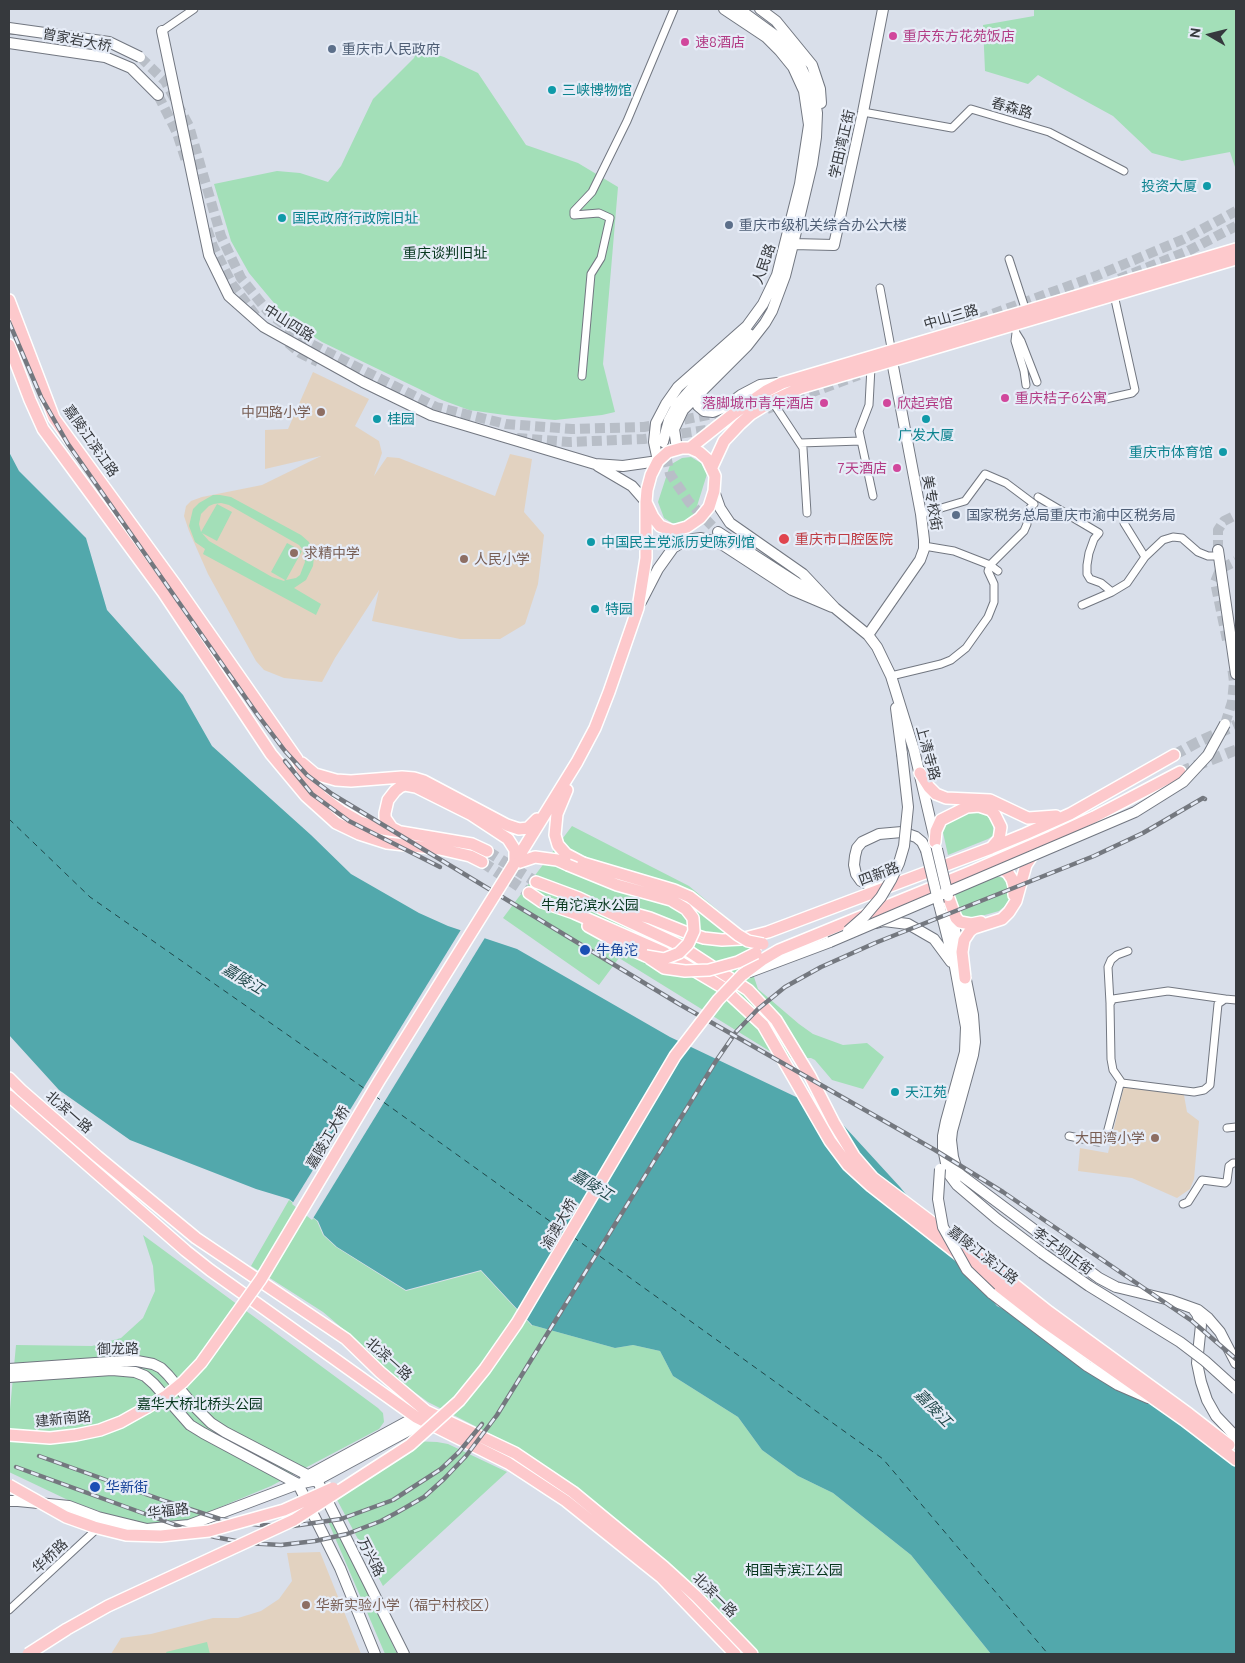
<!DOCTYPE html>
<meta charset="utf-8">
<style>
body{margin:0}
#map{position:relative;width:1245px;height:1663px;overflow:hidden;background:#d9dfea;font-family:Ubuntu,sans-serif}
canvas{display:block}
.frame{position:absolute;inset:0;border:10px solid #36393d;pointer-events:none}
.north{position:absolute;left:1185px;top:10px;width:50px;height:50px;-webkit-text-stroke:4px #e6ecf7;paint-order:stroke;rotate:278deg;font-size:14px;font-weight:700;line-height:20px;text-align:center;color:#36393d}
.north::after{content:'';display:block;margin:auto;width:18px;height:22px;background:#36393d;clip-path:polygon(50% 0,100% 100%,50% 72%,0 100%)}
</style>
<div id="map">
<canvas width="1245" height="1663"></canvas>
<div class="frame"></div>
<div class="north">N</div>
</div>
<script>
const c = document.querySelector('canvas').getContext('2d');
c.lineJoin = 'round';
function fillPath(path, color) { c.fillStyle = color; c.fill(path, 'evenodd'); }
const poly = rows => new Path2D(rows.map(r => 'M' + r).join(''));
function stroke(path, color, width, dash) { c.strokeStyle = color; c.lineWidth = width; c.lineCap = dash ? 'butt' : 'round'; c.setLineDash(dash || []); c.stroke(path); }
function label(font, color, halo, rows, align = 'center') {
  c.font = font + ' Ubuntu,"Noto Sans SC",sans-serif'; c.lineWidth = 4.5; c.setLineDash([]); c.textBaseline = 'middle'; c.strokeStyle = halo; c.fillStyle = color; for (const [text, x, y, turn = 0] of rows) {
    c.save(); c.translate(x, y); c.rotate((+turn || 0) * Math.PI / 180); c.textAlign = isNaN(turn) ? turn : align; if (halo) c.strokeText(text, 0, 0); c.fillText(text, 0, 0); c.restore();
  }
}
const education = poly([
 [313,372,369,399,355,426,379,441,382,453,374,476,387,457,399,458,495,496,510,454,532,459,524,512,544,535,538,584,525,624,500,639,460,639,372,621,379,590,335,658,322,682,284,678,264,670,256,661,208,574,189,531,184,516,186,506,191,501,202,497,262,485,321,456,265,469,265,430,288,429],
 [1124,1086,1184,1095,1187,1112,1199,1121,1194,1179,1190,1189,1177,1198,1132,1178,1078,1171,1080,1148,1108,1153],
 [320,1552,361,1654,111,1654,121,1638,151,1634,213,1618,238,1618,261,1611,279,1599,292,1581,287,1553]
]);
const green = poly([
 [1034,9,1236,9,1236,170,1230,152,1182,161,1152,153,1113,116,1038,75,1028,84,985,71,983,25,1034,16],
 [418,49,444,57,478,73,526,145,578,163,618,187,603,364,615,412,602,415,555,420,512,416,469,410,442,400,322,342,289,321,249,273,231,241,214,184,277,171,300,173,328,182,341,166,373,99,414,58],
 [691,457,701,463,707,474,693,519,684,524,672,523,664,518,658,502,670,465,682,458],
 [213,495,220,495,231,497,301,535,309,542,314,557,313,566,306,580,294,588,321,604,316,615,203,554,205,549,195,542,189,526,193,509,199,503],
 [214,504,221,503,229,505,299,545,303,550,305,562,300,575,296,578,286,580,302,551,287,543,271,572,285,580,284,581,272,577,209,541,202,533,217,541,232,512,217,504,201,532,199,524,201,514,209,506],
 [972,810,987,815,993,825,994,835,988,839,948,855,942,828,947,820],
 [572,826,689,886,744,932,753,949,754,977,758,989,799,1024,813,1034,843,1045,867,1043,884,1057,863,1089,832,1080,815,1060,811,1058,790,1058,771,1052,619,958,599,985,503,918],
 [995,876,1004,878,1009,884,1010,898,1006,905,999,911,974,918,965,918,961,915,954,898,956,893],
 [289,1200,317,1221,323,1235,336,1247,406,1291,481,1271,532,1326,532,1325,615,1348,633,1345,660,1351,673,1376,738,1417,762,1450,798,1476,833,1493,911,1555,991,1654,758,1654,667,1562,518,1448,428,1402,384,1370,349,1334,323,1312,251,1266],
 [143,1235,378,1408,383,1413,384,1422,379,1429,271,1486,189,1520,149,1525,107,1514,68,1500,9,1472,9,1420,16,1345,92,1346,121,1338,143,1318,155,1291,153,1266],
 [411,1441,437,1442,448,1444,507,1472,383,1586,335,1496],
 [332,1517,375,1606,397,1654,385,1654,327,1519],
 [207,1642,210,1654,167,1654,166,1652]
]);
const water = poly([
 [9,452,19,471,86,538,107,610,183,695,212,746,311,835,351,874,419,913,448,926,517,949,670,1037,834,1115,900,1187,997,1306,1149,1379,1236,1466,1236,1654,991,1654,911,1555,833,1493,798,1476,762,1450,738,1417,673,1376,660,1351,633,1345,615,1348,532,1325,481,1270,406,1290,337,1247,324,1235,318,1221,289,1199,256,1189,130,1140,59,1090,9,1035]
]);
const pier = poly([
 [462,928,486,936,312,1220,292,1204]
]);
const ferry = poly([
 [9,819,90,897,368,1091],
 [375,1096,565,1232],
 [573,1237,883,1459,1048,1654]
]);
const secondaryTunnel = poly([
 [140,57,165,81,189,126,221,236,241,278,270,314,307,342,436,407,506,424,572,429,644,427,719,413],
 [158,95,177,133,186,161],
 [207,229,213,246,232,284,256,316],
 [1119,279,1188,251,1236,226],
 [965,324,1096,276,1184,239,1236,211],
 [288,343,300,353,318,362],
 [767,409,859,375],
 [517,438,569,442,644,439,706,430,749,416],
 [663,442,670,474,689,502,718,532],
 [1218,550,1218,530,1224,521,1236,515],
 [1227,640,1215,582,1219,572,1224,567,1236,561],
 [1225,724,1232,702,1234,682,1232,666]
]);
const primaryTunnel = poly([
 [1174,755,1198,742,1236,725],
 [1180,772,1236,750],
 [487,851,536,882],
 [482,862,529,893]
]);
const street = poly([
 [162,31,194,9],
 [863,112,952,128,971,109,1049,132,1124,171],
 [1009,259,1026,311],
 [880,288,892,353],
 [1014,325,1016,333,1015,341,1024,371,1026,385],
 [1016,333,1021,341,1037,382],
 [871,367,869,405,859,431,873,496],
 [582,376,591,274,601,258,610,218,599,213,574,215,574,211,592,192,627,121,674,9],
 [1101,400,1132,393,1135,390,1114,295],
 [772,401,803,448,807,513],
 [800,443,861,441],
 [1038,497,1099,533,1094,539,1089,553,1087,565,1087,574,1090,579,1101,583,1112,592],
 [1124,523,1145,557],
 [924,546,954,551,990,565,998,571],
 [1082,605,1112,592,1127,583,1145,557,1163,540,1173,537,1182,538,1198,552,1208,556,1219,556],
 [891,676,941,664,951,660,966,648,988,617,994,602,994,584,988,571,990,565,1024,531,1027,524,1027,515,1030,508,1034,504,1006,483,985,474,965,501,921,514],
 [1110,1003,1108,967,1111,960,1117,955,1128,951],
 [1122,1083,1113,1070,1111,1059,1110,1004,1113,999,1168,991,1225,999],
 [1227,1128,1236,1127],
 [1069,1136,1092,1141,1099,1142,1103,1140,1106,1137,1120,1084,1122,1083,1194,1092,1204,1090,1210,1085,1218,1004,1225,999,1236,1000],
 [1183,1204,1188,1202,1202,1180,1225,1183,1227,1181,1229,1166,1233,1163,1236,1163],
 [9,1610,100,1526]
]);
const secondary = poly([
 [760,9,776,21,812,65,820,89,821,103],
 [162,31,209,255,229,296,264,327,363,382,431,415,595,464,623,466,658,461,654,442,656,423,666,404,678,387,747,326,763,304,777,275,800,184,809,125,804,91,793,67,780,51,766,37,724,9],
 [9,43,105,57,131,68,158,95],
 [793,244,834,245,863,112,883,9],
 [702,392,698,398,698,406,704,411,713,412,725,407,741,395,760,385,778,383],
 [663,442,669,420,677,405,698,381,749,334],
 [677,449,674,429,683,410,747,346,765,323,772,311,785,276,793,244,812,164,816,137,817,113,814,94,797,59,783,41,739,9],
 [598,466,632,486,646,502],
 [714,491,720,508,730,523,803,574,835,608,868,635,877,647,891,676,914,750,935,840],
 [718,532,814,594],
 [1218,550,1236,674],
 [641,602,658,569,673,548,686,540,701,538,716,542,723,545,792,590,832,607],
 [868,635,920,560,924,549,924,540,921,514,892,361],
 [896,708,902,754],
 [888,884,876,885,867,884,861,881,856,874,854,865,855,856,857,848,862,842,879,834,902,832,916,837,922,842,926,850],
 [939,904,955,967,966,1027,965,1052,946,1121,943,1136,943,1148,948,1173,957,1185,997,1219,1042,1253],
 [951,912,961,956],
 [876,923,884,921,908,924,934,939,951,962],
 [964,970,973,1015,975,1042,973,1055,952,1131,951,1140,953,1157,957,1170,961,1175,1099,1278,1116,1287,1170,1300,1198,1310,1208,1318,1220,1332,1236,1363],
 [750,972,830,942],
 [991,1293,1087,1366,1118,1385,1148,1398],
 [1194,1310,1197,1314,1201,1325,1197,1363,1201,1382,1207,1400,1216,1416,1236,1437],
 [9,1369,124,1361,137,1361,153,1364,161,1368,168,1375,194,1406,211,1423,225,1432,317,1480,404,1654],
 [9,1377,112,1370,135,1372,145,1376,154,1384,190,1425,203,1433,298,1484],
 [305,1479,309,1475,421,1414],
 [298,1484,340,1568,375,1654],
 [9,1501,18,1501,69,1506,98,1517,147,1529,189,1525,298,1484,317,1480,430,1419]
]);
const primary = poly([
 [9,300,54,418,175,584,297,759,307,779,322,797,341,811,360,822,383,829,472,844,487,851],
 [9,345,30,400,43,429,163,592,271,754,306,796,336,823,359,834,387,843,440,849,470,856,482,862],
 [690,448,733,414,766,391,782,383,1236,249],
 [712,467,724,441,740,424,751,414,772,401,800,388,1236,259],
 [302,763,315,774,336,780,351,781,402,777,414,778,424,781,507,825,519,829,528,828,537,819],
 [920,773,929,787,936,794,946,798,990,800,1028,818,1056,816],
 [567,790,557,814,555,835,558,845,566,854,583,863],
 [398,831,392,828,385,818,385,813,388,800,395,791,400,787,405,785,416,787,470,814,508,839,515,850,515,862],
 [935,842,936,831,941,820,967,807,979,806,991,810,995,815,1001,827,999,839,992,847],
 [514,864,577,762,595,728,609,692,638,608,646,558,646,502,647,490,651,475,658,461,668,452,682,448,690,448,699,452,707,459,715,476,714,491,709,507,700,518,687,527,673,531,660,526,653,517,646,502],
 [514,864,535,857,557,860,568,865],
 [994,868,1002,869,1008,873,1012,879,1014,886,1014,895],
 [536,882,579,898,679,945,748,990,776,1020,810,1076,834,1123,854,1156,873,1178,1010,1281,1049,1312,1189,1414,1229,1445],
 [529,893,542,902,574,913,663,952,722,987,763,1025,830,1141,848,1165,871,1186,1042,1320,1184,1420,1236,1460],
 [948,896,956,918,960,922,971,924,981,922],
 [610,907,650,918,685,932,704,938,722,940,741,939,768,932,991,848,1025,834,1070,814,1174,755],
 [588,926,626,947,646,956],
 [742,975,762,960,779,950,975,870,1051,837,1094,817,1180,772],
 [965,978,962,952,964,940,970,931,974,928,1002,919,1009,912,1016,901,1026,865,1035,851],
 [9,1078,21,1090,98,1157,196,1238,346,1339,380,1372,426,1411,515,1453,573,1492,664,1567,697,1597,752,1654],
 [9,1096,186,1251,210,1270,416,1417,508,1463,566,1501,661,1577,735,1654],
 [9,1435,50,1438,76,1435,100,1430,121,1422,146,1408]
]);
const rail = poly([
 [9,32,50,36,82,37],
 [9,322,41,397,68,444,257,714,285,751,307,775,332,794,679,1004,935,1150,1003,1192,1192,1321,1236,1359],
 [285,761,312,794,349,821,440,867],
 [39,1456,165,1501,220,1519,260,1525,293,1526,341,1519,393,1500,441,1469,459,1452,482,1424],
 [16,1467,181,1527,215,1537,246,1543,281,1545,315,1541,347,1534,381,1521,396,1513,424,1497,444,1479,466,1456,497,1415,716,1061,736,1032,758,1009,785,987,821,967,875,943,1094,856,1143,833,1203,798,1205,799]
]);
const secondaryBridge = poly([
 [9,28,109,42,140,57],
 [937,849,948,896],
 [926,850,939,904],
 [848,931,865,916,881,897,891,880,899,863,904,846,908,807,902,754],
 [830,942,1135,812,1183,782,1208,755,1225,724],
 [940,1169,938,1199,943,1227,967,1270,991,1293],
 [1042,1253,1089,1286,1180,1342,1205,1361,1236,1389]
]);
const primaryBridge = poly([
 [583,863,674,890,690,897,738,935,748,941,763,944],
 [568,865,617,885,671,900,686,909,693,918,694,931,688,944,679,953,664,959,646,956],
 [649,958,664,968,685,971,709,970,738,962,756,953],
 [146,1408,166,1396,183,1382,201,1363,261,1279,379,1081,514,864],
 [9,1485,66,1517,94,1527,126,1535,161,1536,209,1531,284,1510,333,1488],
 [28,1654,67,1629,108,1606,294,1520,410,1445,459,1401,485,1369,517,1323,675,1056,718,1000,742,975]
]);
const markers = [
 [893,36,5,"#d1479c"],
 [685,42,5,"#d1479c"],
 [332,49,5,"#5c6f8a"],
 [552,90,5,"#0f9aa8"],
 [1207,186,5,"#0f9aa8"],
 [282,218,5,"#0f9aa8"],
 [729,225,5,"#5c6f8a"],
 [1005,398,5,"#d1479c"],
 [824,403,5,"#d1479c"],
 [887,403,5,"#d1479c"],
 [321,412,5,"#8d6e63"],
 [377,419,5,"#0f9aa8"],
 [926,419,5,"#0f9aa8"],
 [1223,452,5,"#0f9aa8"],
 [897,468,5,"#d1479c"],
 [956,515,5,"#5c6f8a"],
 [784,539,6,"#e0444e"],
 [591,542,5,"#0f9aa8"],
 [294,553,5,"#8d6e63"],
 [464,559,5,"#8d6e63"],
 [595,609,5,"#0f9aa8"],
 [585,950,6,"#1a4fb4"],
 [895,1092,5,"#0f9aa8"],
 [1155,1138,5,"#8d6e63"],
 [95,1487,6,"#1a4fb4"],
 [306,1605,5,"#8d6e63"]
];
const hotelNames = [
 ["重庆东方花苑饭店",903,36],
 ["速8酒店",695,42],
 ["重庆桔子6公寓",1015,398],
 ["落脚城市青年酒店",814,403,"right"],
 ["欣起宾馆",897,403],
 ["7天酒店",887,468,"right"]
];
const streetNames = [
 ["曾家岩大桥",77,40,11],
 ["春森路",1012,108,16],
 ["学田湾正街",842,144,-77],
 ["人民路",764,264,-71],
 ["中山三路",951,317,-16],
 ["中山四路",289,323,32],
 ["嘉陵江滨江路",91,441,55],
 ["美专校街",932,503,80],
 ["上清寺路",928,753,75],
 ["四新路",879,874,-21],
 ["北滨一路",69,1112,41],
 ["嘉陵江大桥",328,1137,-59],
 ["渝澳大桥",559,1224,-60],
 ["李子坝正街",1063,1251,36],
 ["嘉陵江滨江路",983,1255,38],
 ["御龙路",118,1349,-1],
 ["北滨一路",389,1359,42],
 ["建新南路",63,1419,-6],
 ["华福路",168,1511,-7],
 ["华桥路",50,1556,-43],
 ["万兴路",371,1557,63],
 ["北滨一路",715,1595,45]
];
const serviceNames = [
 ["重庆市人民政府",342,49],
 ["重庆市级机关综合办公大楼",739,225],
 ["国家税务总局重庆市渝中区税务局",966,515]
];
const cultureNames = [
 ["三峡博物馆",562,90],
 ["投资大厦",1197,186,"right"],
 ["国民政府行政院旧址",292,218],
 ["桂园",387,419],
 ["广发大厦",926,435,"center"],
 ["重庆市体育馆",1213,452,"right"],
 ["中国民主党派历史陈列馆",601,542],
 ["特园",605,609],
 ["天江苑",905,1092]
];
const parkNames = [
 ["重庆谈判旧址",445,253],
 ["牛角沱滨水公园",590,905],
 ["嘉华大桥北桥头公园",200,1404],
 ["相国寺滨江公园",794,1570]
];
const educationNames = [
 ["中四路小学",311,412,"right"],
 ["求精中学",304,553],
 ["人民小学",474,559],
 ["大田湾小学",1145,1138,"right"],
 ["华新实验小学（福宁村校区）",316,1605]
];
const healthNames = [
 ["重庆市口腔医院",795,539]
];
const transitNames = [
 ["牛角沱",596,950],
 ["华新街",106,1487]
];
const waterNames = [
 ["嘉陵江",243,979,31],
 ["嘉陵江",592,1185,31],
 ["嘉陵江",933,1408,46]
];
fillPath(education, '#e2d2c0');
fillPath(green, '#a3dfb8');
fillPath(water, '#52a8ac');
fillPath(pier, '#d9dfea');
stroke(ferry, '#1f4749', 1, [6, 5]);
stroke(secondaryTunnel, '#b8bec7', 10, [10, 5]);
stroke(primaryTunnel, '#b8bec7', 11, [11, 5.5]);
stroke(street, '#727781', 9);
stroke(secondary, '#727781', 12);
stroke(primary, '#fff', 14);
stroke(street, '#fff', 7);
stroke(secondary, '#fff', 10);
stroke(primary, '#fdc9cc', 11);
stroke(rail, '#74787f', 4.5);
stroke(rail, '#e6ecf7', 2.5, [8]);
stroke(secondaryBridge, '#727781', 12, []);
stroke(primaryBridge, '#fff', 14, []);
stroke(secondaryBridge, '#fff', 10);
stroke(primaryBridge, '#fdc9cc', 11);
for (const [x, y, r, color] of markers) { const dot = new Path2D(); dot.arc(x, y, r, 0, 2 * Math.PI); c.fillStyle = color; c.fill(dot); stroke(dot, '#e6ecf7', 2); }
label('14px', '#b23c85', '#e6ecf7', hotelNames, 'left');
label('14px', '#36393d', '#e6ecf7', streetNames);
label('14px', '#4e5e75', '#e6ecf7', serviceNames, 'left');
label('14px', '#0d838f', '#e6ecf7', cultureNames, 'left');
label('14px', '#07371e', '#e6ecf7', parkNames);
label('14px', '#785e54', '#e6ecf7', educationNames, 'left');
label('14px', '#be3a42', '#e6ecf7', healthNames, 'left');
label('14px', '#164399', '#e6ecf7', transitNames, 'left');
label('italic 15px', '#1f4749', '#e6ecf7', waterNames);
</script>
